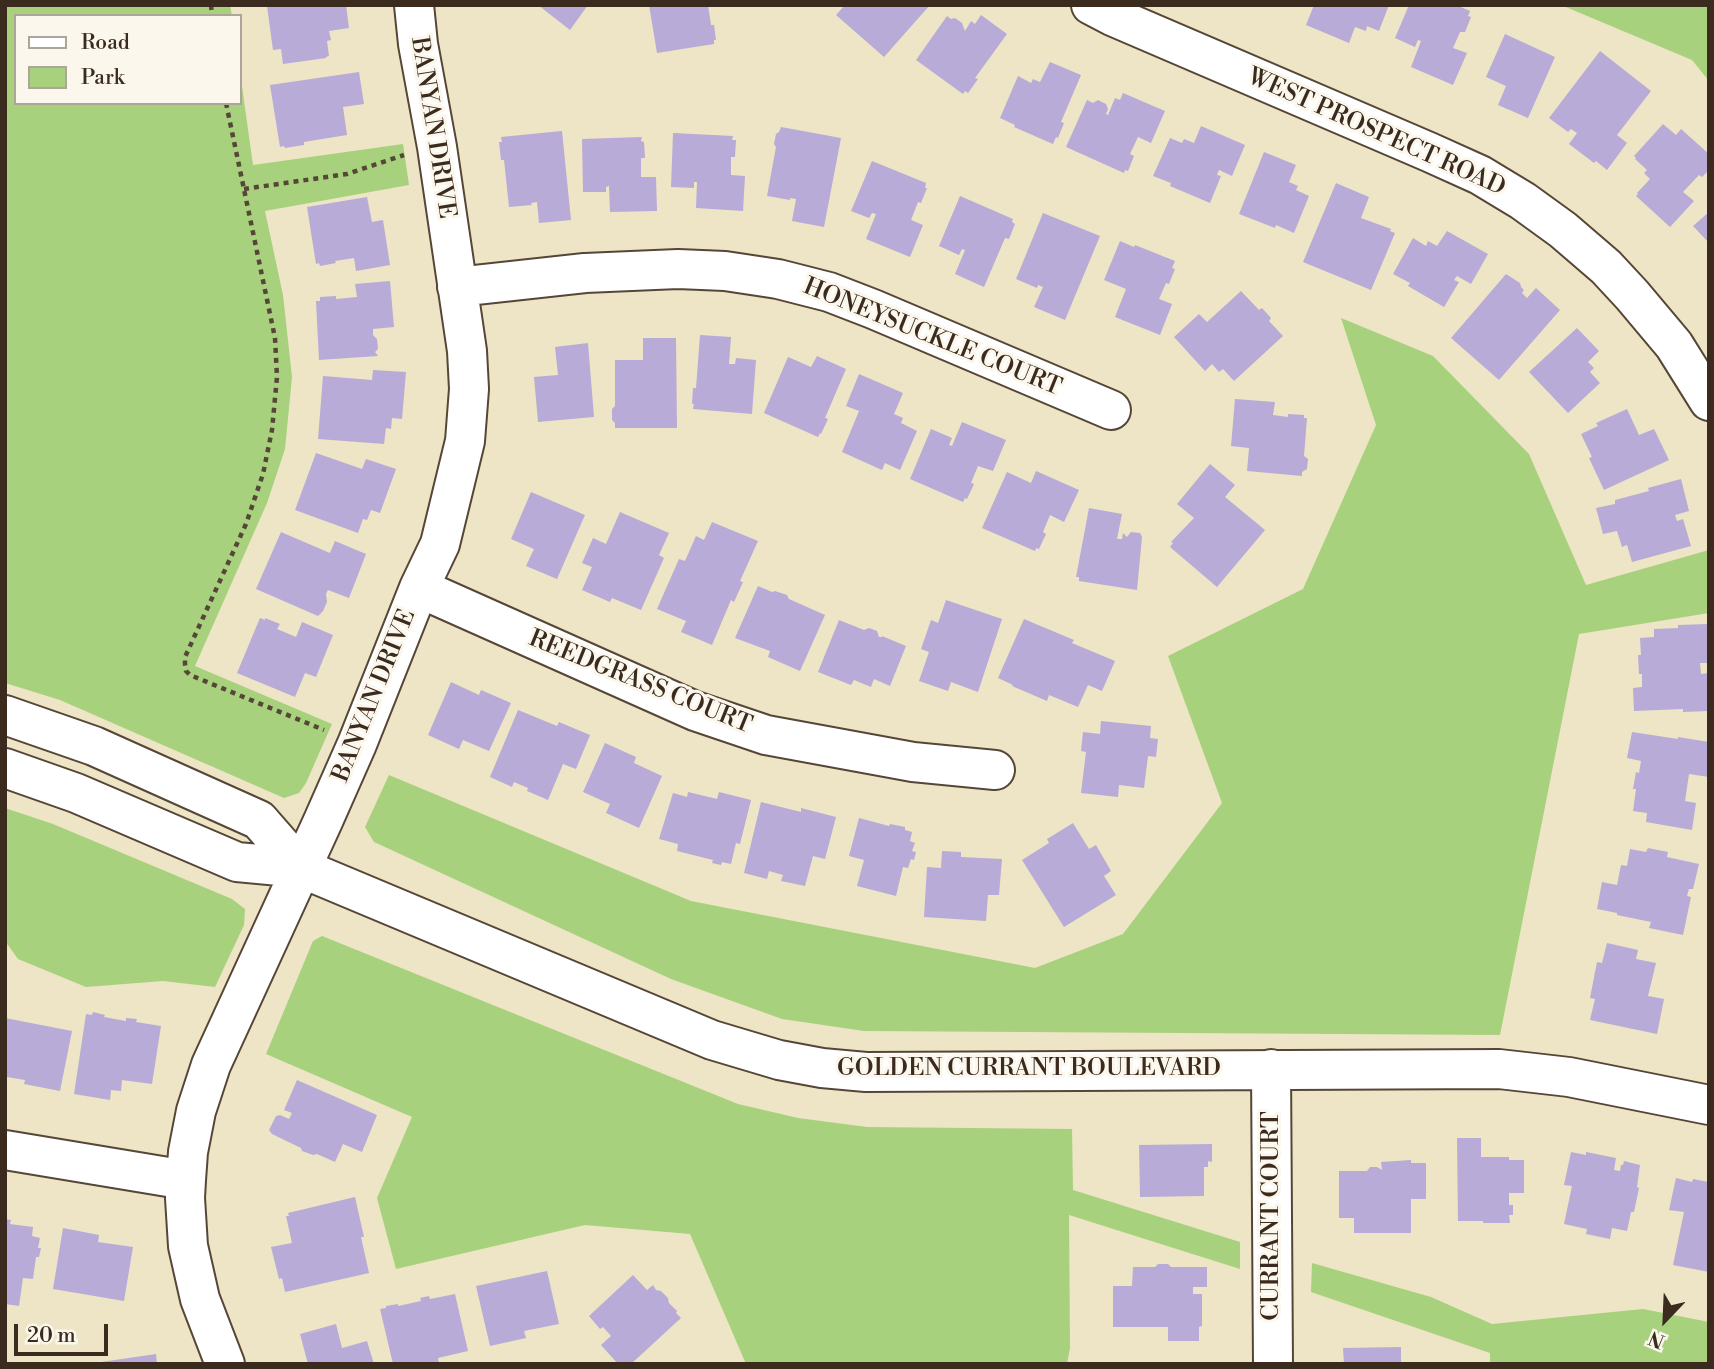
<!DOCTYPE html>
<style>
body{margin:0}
#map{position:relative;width:1714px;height:1369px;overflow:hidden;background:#ede5c5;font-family:"Libre Bodoni",serif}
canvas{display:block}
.frame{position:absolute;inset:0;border:7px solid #3b2a1e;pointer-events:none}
.legend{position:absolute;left:14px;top:14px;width:228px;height:91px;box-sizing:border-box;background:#fbf7ec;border:2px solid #aea59a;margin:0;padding:9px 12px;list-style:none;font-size:21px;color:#3b2a1e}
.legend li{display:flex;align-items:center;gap:14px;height:35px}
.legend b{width:35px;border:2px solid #aea59a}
.north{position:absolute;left:1630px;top:1285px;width:70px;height:70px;-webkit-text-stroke:5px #fbf7ec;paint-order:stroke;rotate:203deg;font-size:19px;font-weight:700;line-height:28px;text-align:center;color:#3b2a1e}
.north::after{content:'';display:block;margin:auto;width:24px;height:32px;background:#3b2a1e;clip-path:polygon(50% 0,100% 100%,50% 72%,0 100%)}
.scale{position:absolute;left:14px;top:1324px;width:94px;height:32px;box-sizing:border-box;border:4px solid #3b2a1e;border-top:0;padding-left:9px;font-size:21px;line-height:24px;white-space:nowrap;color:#3b2a1e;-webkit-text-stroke:5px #fbf7ec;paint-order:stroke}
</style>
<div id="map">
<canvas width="1714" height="1369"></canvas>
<div class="frame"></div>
<ul class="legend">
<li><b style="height:9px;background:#fff"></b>Road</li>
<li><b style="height:19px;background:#a8d17d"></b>Park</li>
</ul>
<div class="north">N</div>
<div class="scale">20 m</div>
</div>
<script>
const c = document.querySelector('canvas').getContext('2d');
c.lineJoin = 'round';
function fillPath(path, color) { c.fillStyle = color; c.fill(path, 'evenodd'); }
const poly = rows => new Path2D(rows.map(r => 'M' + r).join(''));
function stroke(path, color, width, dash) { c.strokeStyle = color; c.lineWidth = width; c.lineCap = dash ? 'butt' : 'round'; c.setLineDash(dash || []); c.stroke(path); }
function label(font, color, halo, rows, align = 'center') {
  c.font = font + ' "Libre Bodoni",serif'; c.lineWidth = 6; c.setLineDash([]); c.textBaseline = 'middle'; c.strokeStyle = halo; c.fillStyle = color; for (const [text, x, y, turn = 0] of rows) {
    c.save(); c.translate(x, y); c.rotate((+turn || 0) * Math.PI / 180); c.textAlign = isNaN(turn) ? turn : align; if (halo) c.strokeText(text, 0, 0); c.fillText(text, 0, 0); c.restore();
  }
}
const green = poly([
 [5,5,230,5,232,16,16,16,16,103,240,103,240,72,253,165,403,144,409,185,265,211,283,295,292,377,285,449,267,503,195,666,332,724,306,783,299,793,284,798,60,700,5,683],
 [1561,5,1709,5,1709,81,1692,60],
 [1341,318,1433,356,1529,454,1586,585,1709,550,1709,613,1579,634,1500,1035,864,1031,782,1019,671,979,374,842,365,827,389,775,691,901,1035,968,1123,934,1222,803,1168,656,1303,589,1376,425],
 [5,808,53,824,232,899,245,909,244,925,215,987,163,981,86,987,18,959,5,941],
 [322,936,738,1104,798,1118,867,1127,1072,1129,1073,1190,1240,1242,1240,1269,1069,1215,1070,1348,1067,1364,746,1364,690,1234,585,1225,396,1269,377,1198,412,1117,266,1054,313,941],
 [1312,1263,1431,1297,1492,1324,1643,1309,1709,1322,1709,1364,1490,1364,1490,1353,1311,1292]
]);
const building = poly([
 [346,5,349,28,329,31,331,40,327,41,329,56,326,57,326,58,283,64,281,49,273,50,267,6],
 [538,5,588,5,570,30],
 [649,5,708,5,711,25,714,25,716,40,714,40,714,44,657,53],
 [845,5,930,5,884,57,836,15],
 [1314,5,1389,5,1379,31,1367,26,1366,31,1355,27,1349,43,1306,25],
 [1409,5,1456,5,1470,11,1468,16,1471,17,1465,32,1460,32,1453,48,1467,53,1453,85,1411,67,1421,41,1418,40,1415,47,1395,38],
 [981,15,1007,34,975,78,978,79,968,93,965,91,963,94,916,60,947,16,951,19,955,18,962,23,965,31,971,21,975,24],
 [1505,34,1555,57,1528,118,1498,105,1506,86,1486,77],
 [1600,51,1651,91,1617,135,1627,143,1607,170,1596,161,1594,163,1569,144,1577,133,1571,129,1568,132,1549,118],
 [1050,62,1081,75,1061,122,1064,123,1058,138,1056,137,1053,144,1014,127,1015,125,1000,118,1018,76,1031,83,1033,79,1040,82],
 [359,72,364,104,343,107,347,135,304,142,304,145,285,148,284,146,280,147,270,85],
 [1123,93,1165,111,1151,143,1138,137,1130,154,1134,156,1128,171,1125,170,1124,173,1066,147,1087,100,1093,103,1098,100,1106,104,1108,109,1106,114,1108,115,1115,98,1120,100],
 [1663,124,1676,135,1681,129,1709,154,1709,170,1702,177,1699,175,1683,192,1694,201,1670,227,1636,196,1638,194,1637,193,1650,179,1644,173,1647,170,1635,159,1636,158,1634,156],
 [1201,126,1245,145,1232,176,1219,170,1217,175,1221,176,1210,203,1170,186,1171,183,1153,176,1170,138,1182,143,1184,139,1194,143],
 [781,127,841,138,824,227,792,221,796,199,790,198,790,200,767,196,776,147,774,144,776,134,779,132],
 [562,131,571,220,539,223,537,202,531,203,532,205,509,207,504,160,501,160,499,142,502,142,501,137],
 [673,133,733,136,732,140,736,140,735,157,731,157,731,175,745,176,743,211,696,208,697,182,694,182,694,188,671,187],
 [642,137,641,141,644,142,645,158,641,158,641,177,656,177,657,211,610,212,609,186,606,187,606,192,583,192,582,139],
 [1264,152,1296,165,1289,182,1298,186,1296,190,1309,196,1294,233,1276,225,1275,228,1239,214],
 [872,161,926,183,925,188,927,188,921,203,918,202,911,220,923,225,910,257,866,239,876,214,872,213,869,218,851,211],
 [1336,183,1369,197,1361,218,1391,229,1390,231,1395,233,1371,290,1303,262],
 [960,196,1013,219,1012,222,1015,224,1009,239,1005,238,984,287,955,274,965,250,962,249,959,255,939,246],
 [367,197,372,222,383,220,390,265,356,271,354,258,335,261,336,263,320,266,319,263,316,264,307,207],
 [1709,212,1709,243,1693,226],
 [1043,213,1100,236,1065,320,1034,307,1043,287,1038,285,1037,288,1016,279],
 [1447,231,1488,254,1471,284,1457,276,1454,280,1459,282,1444,307,1408,286,1410,283,1393,274,1413,238,1426,246,1428,241,1437,246],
 [1120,241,1134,247,1135,245,1175,261,1172,268,1175,269,1169,284,1166,283,1159,299,1172,304,1160,335,1115,317,1126,289,1104,280],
 [1506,274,1520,283,1521,287,1524,290,1522,293,1527,298,1536,288,1560,310,1499,380,1451,338],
 [390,281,394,327,373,329,373,335,377,339,378,349,375,352,378,356,319,360,316,301,320,301,320,297,336,296,336,299,357,297,355,284],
 [1241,291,1259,310,1262,308,1271,318,1269,321,1283,336,1234,381,1223,369,1219,372,1212,364,1205,371,1174,337,1199,314,1207,322],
 [1577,328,1599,351,1588,362,1594,368,1590,372,1600,383,1568,413,1529,372],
 [700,335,731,337,729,364,735,364,736,358,756,360,752,414,693,409,694,404,692,404,693,388,696,388],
 [643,338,676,338,677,428,615,428,615,423,612,420,612,409,615,406,615,360,643,360],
 [588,343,594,417,538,422,534,377,558,375,555,347],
 [817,356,846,369,825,418,828,419,821,434,820,433,818,437,764,413,788,357,811,367],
 [373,370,406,372,402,419,392,418,391,429,386,428,384,444,318,439,323,376,372,380],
 [859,374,903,393,894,414,903,418,901,423,917,431,900,470,885,463,882,470,842,452,859,411,846,406],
 [1235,399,1275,402,1273,415,1288,417,1288,414,1304,415,1304,418,1307,418,1304,456,1308,459,1307,469,1302,472,1302,476,1247,471,1249,448,1231,446],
 [1627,409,1639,435,1654,429,1669,460,1604,490,1589,458,1592,457,1581,434,1598,426,1596,423],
 [962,422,1006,440,993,471,978,466,971,483,974,484,967,499,965,498,963,502,910,479,931,429,952,438,949,445,952,446],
 [316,453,362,469,366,459,396,469,380,513,371,510,367,520,363,519,358,533,295,510],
 [1210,464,1235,485,1225,497,1265,530,1217,587,1170,547,1173,543,1171,542,1194,518,1177,504],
 [1036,471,1079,490,1064,522,1050,515,1043,532,1046,534,1039,549,1036,548,1035,551,982,528,1007,472,1031,483],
 [1681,479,1689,511,1675,515,1677,521,1683,519,1691,546,1632,562,1627,545,1622,547,1617,531,1603,534,1596,508,1615,504,1615,500,1649,491,1648,488],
 [531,492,585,515,557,579,526,566,534,549,511,539],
 [1089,508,1122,514,1117,539,1122,539,1123,533,1127,537,1131,532,1140,533,1142,537,1137,590,1079,581,1079,577,1076,577],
 [620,512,669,533,659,555,664,558,641,610,612,598,610,602,582,590,592,567,582,563,593,538,606,544],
 [712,522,758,541,740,581,743,582,734,602,731,600,712,645,681,632,686,621,657,609,679,559,685,561,696,536,704,540],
 [281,532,330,553,335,541,366,554,349,598,328,590,326,594,327,602,323,611,318,616,256,589],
 [758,586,772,592,775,591,787,595,789,599,825,615,800,671,768,657,770,651,735,638],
 [946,600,1002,619,978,692,951,682,948,691,919,681,929,652,921,649,931,620,938,623],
 [260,618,265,620,265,618,280,624,277,629,296,637,302,622,333,635,316,677,305,673,295,697,237,673],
 [1024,619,1074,640,1072,643,1115,661,1102,691,1088,685,1078,707,1049,695,1047,701,1012,686,1013,685,998,678],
 [839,620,864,630,869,628,877,631,879,637,882,637,882,636,906,646,890,686,874,679,871,687,854,680,851,685,818,672],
 [1709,624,1709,663,1700,663,1701,674,1709,673,1709,711,1683,712,1683,709,1634,711,1633,688,1642,687,1642,674,1639,674,1638,655,1641,655,1640,638,1654,637,1654,629,1678,628,1678,625],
 [451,682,479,695,481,690,511,703,489,751,463,740,459,749,428,735],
 [518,710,557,726,559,722,590,735,576,769,563,764,548,800,527,791,528,788,514,782,512,787,490,777],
 [1101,721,1151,726,1150,738,1158,739,1156,757,1148,756,1144,788,1119,785,1118,797,1081,793,1086,752,1081,751,1083,732,1100,734],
 [1632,732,1678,739,1678,737,1709,742,1709,777,1689,774,1685,801,1696,803,1692,830,1646,822,1647,813,1633,811,1636,789,1633,789,1636,772,1639,773,1641,761,1627,758],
 [605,743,636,757,634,763,662,776,639,828,606,813,610,804,583,792],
 [688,792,717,799,719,792,751,800,740,844,736,843,731,864,722,862,721,865,712,863,713,860,677,851,678,844,659,839,673,793,687,797],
 [761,802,801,812,801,808,836,817,825,859,813,856,805,886,781,881,783,875,769,871,767,879,744,873],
 [859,818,889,826,890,824,905,827,905,830,912,832,910,841,915,843,912,851,916,852,914,860,911,859,908,868,903,867,896,896,857,886,864,860,849,856],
 [1073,823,1089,849,1096,845,1111,871,1104,876,1116,895,1064,927,1022,860,1049,843,1047,839],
 [1648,848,1668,852,1667,857,1699,864,1693,889,1689,889,1687,896,1691,897,1683,935,1649,928,1651,922,1617,915,1617,913,1597,909,1602,882,1617,885,1621,865,1627,866,1630,849,1646,852],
 [942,851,961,852,961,857,1002,859,999,895,988,895,986,921,924,917,927,867,941,868],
 [1607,943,1638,950,1636,959,1656,963,1648,996,1664,999,1657,1034,1590,1020,1595,999,1590,998,1597,962,1602,963],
 [93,1012,105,1015,104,1017,126,1021,126,1018,137,1019,136,1022,161,1026,152,1084,122,1080,121,1091,111,1090,110,1100,74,1094,86,1014,92,1015],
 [5,1018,72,1031,60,1091,24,1084,25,1080,7,1077,7,1074,5,1074],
 [297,1080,377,1115,362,1152,343,1144,335,1162,317,1154,313,1155,302,1151,301,1148,272,1134,269,1130,276,1116,280,1115,289,1119,292,1113,284,1110],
 [1457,1138,1481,1138,1481,1157,1509,1157,1509,1160,1524,1160,1524,1193,1509,1193,1509,1205,1513,1205,1513,1215,1509,1215,1510,1223,1483,1223,1483,1221,1458,1221],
 [1212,1144,1212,1162,1208,1161,1208,1167,1204,1167,1204,1196,1140,1197,1139,1145],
 [1571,1152,1586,1155,1586,1152,1616,1158,1614,1170,1620,1171,1621,1165,1623,1165,1624,1161,1640,1165,1637,1187,1639,1188,1634,1212,1631,1212,1627,1231,1612,1228,1610,1239,1586,1234,1587,1229,1564,1224,1572,1186,1564,1185],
 [1411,1160,1411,1163,1426,1163,1426,1199,1411,1199,1411,1233,1354,1233,1354,1218,1339,1218,1339,1171,1367,1171,1370,1167,1377,1167,1382,1170,1381,1162],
 [1676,1178,1692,1182,1693,1179,1709,1182,1709,1272,1673,1265,1684,1212,1669,1210],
 [355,1197,364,1237,361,1237,369,1273,285,1292,282,1278,279,1279,271,1247,292,1243,286,1216,289,1216,288,1213],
 [5,1219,11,1220,10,1224,33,1227,32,1236,40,1238,38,1248,41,1248,39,1257,36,1257,33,1279,23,1278,19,1306,5,1304],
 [63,1228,99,1235,98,1242,133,1247,124,1301,53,1289],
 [1158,1264,1168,1264,1171,1267,1207,1267,1207,1287,1193,1287,1193,1294,1202,1294,1202,1326,1199,1327,1199,1341,1168,1341,1168,1327,1113,1327,1113,1286,1132,1286,1133,1267,1155,1267],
 [547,1271,559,1324,524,1331,526,1338,490,1346,476,1286],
 [633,1275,647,1290,653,1285,656,1290,661,1291,668,1298,669,1303,677,1311,676,1313,681,1318,631,1364,618,1364,601,1345,611,1336,603,1327,600,1329,589,1316],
 [455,1294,468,1351,438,1358,439,1364,393,1364,380,1309,386,1308,386,1306,398,1304,398,1306,421,1301,420,1298,429,1296,430,1299],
 [336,1324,342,1348,367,1341,374,1364,308,1364,300,1334],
 [1401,1347,1401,1364,1344,1364,1343,1348],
 [156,1354,157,1364,101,1364,101,1362]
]);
const path = poly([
 [211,5,212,16],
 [226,103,275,338,277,377,272,430,263,474,246,524,185,657,185,664,186,671,190,675,324,730],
 [244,189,347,174,404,155]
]);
const minor = poly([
 [1091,5,1112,16,1429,152,1480,175,1523,201,1563,230,1606,267,1632,295,1674,345,1709,401],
 [457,287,585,273,678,269,725,271,778,279,829,292,873,309,1111,410],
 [419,588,695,711,766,735,913,762,995,770],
 [5,715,94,746,259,820,301,868],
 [5,768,76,793,237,862,301,868,712,1040,779,1060,822,1068,866,1072,1499,1069,1569,1077,1709,1105],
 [1271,1069,1273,1364],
 [5,1150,186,1180],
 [225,1364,200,1299,188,1246,185,1198,186,1180,188,1152,196,1111,211,1065,323,821,357,744,419,588,440,544,465,441,469,389,467,351,437,147,418,44,414,5]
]);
const streetNames = [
 ["BANYAN DRIVE",432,128,81],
 ["WEST PROSPECT ROAD",1376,133,24],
 ["HONEYSUCKLE COURT",932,338,22],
 ["REEDGRASS COURT",640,683,22],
 ["BANYAN DRIVE",375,696,-68],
 ["GOLDEN CURRANT BOULEVARD",1029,1069],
 ["CURRANT COURT",1272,1216,-90]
];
fillPath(green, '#a8d17d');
fillPath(building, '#b8abd7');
stroke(minor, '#564637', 42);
stroke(path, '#564637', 4.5, [5, 5]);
stroke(minor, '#fff', 38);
label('24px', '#3b2a1e', '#fbf7ec', streetNames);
</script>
